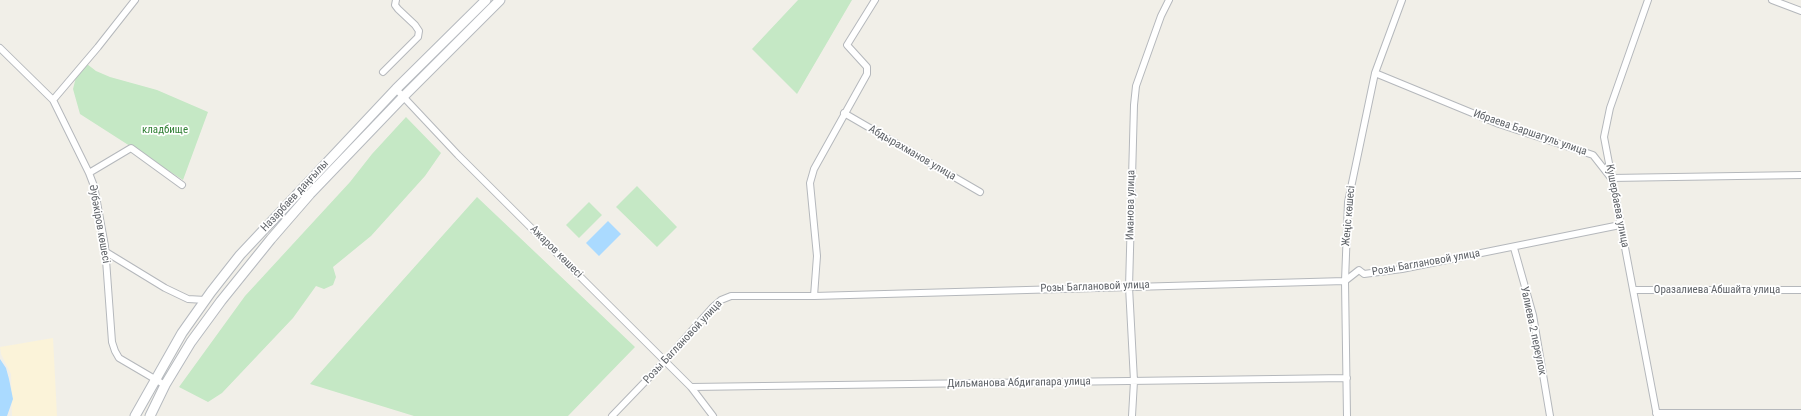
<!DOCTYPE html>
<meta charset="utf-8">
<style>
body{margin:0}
canvas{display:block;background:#f1efe8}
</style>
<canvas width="1801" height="416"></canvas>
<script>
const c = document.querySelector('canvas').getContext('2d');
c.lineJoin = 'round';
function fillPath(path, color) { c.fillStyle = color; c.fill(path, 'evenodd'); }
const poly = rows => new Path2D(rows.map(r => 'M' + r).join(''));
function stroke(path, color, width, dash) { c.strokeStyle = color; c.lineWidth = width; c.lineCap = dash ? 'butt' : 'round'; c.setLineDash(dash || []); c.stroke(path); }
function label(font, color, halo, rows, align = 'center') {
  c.font = font + ' "Roboto Condensed",sans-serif'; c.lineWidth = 3.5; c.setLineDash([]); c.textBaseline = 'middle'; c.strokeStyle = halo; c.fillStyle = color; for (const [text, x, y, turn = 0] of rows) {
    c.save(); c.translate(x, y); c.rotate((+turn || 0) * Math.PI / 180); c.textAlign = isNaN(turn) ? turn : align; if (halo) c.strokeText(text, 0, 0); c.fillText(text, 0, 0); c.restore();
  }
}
const green = poly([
 [798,0,852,0,797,94,752,49],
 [87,64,96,71,110,77,157,90,208,112,183,180,80,114,73,89,76,77],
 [406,117,441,153,425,176,371,236,333,267,336,277,333,285,324,289,316,286,293,318,222,393,208,402,179,387,245,296,350,182,372,154],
 [637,186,677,227,657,247,616,207],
 [477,197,635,347,568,416,414,416,310,384],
 [589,202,602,215,579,238,566,225]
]);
const sand = poly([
 [53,338,57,416,12,416,11,374,1,354,0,347]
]);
const water = poly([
 [608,221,621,234,599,256,586,243],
 [0,359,6,368,9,379,13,399,7,416,0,416]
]);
const street = poly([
 [1648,0,1610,108,1604,137,1657,416],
 [1772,0,1801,11],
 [0,48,53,100,89,173,94,186,105,246,112,342,115,351,119,358,165,385],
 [383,72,418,37,419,31,415,25,398,9,395,5,396,0],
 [1375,73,1499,124,1593,155,1611,178,1801,175],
 [396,89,458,155,691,387,713,416],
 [53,100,98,47,135,0],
 [844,113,980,192],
 [89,173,131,148,182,185],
 [1514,248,1533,315,1550,416],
 [106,252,165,288,188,299,205,300],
 [1633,290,1801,290],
 [814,296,817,256,810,183,814,169,867,74,867,67,847,45,875,0],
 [691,387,1347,378],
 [1656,413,1801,413],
 [612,416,664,362,713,307,721,300,731,296,814,296,1345,281,1359,270,1364,274,1402,269,1620,225],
 [1132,416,1134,381,1129,287,1134,105,1136,86,1161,16,1169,0],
 [1347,416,1345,281,1348,202,1375,73,1402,0]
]);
const secondary = poly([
 [135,416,182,333,211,292,240,255,396,89,486,0],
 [150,416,165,385,191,342,221,301,271,239,310,194,404,96,500,0]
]);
const parkNames = [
 ["кладбище",165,130]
];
const streetNames = [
 ["Ибраева Баршагуль улица",1530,133,19],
 ["Абдырахманов улица",912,153,30],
 ["Назарбаев даңғылы",295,196,-47],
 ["Иманова улица",1131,205,-89],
 ["Кушербаева улица",1617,206,79],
 ["Жеңіс көшесі",1349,216,-85],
 ["Әубәкіров көшесі",99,224,80],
 ["Ажаров көшесі",556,252,45],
 ["Розы Баглановой улица",1426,263,-10],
 ["Розы Баглановой улица",1095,287,-2],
 ["Оразалиева Абшайта улица",1717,290],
 ["Уалиева 2 переулок",1533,331,78],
 ["Розы Баглановой улица",683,342,-47],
 ["Дильманова Абдигапара улица",1019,383,-1]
];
fillPath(green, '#c5e8c5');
fillPath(sand, '#fbf3d9');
fillPath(water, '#aadaff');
stroke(street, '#b5b8bc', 8);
stroke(secondary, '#b6babf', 11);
stroke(street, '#fff', 6);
stroke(secondary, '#fff', 9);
label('11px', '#348238', '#fff', parkNames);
label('11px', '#5f6368', '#fff', streetNames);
</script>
